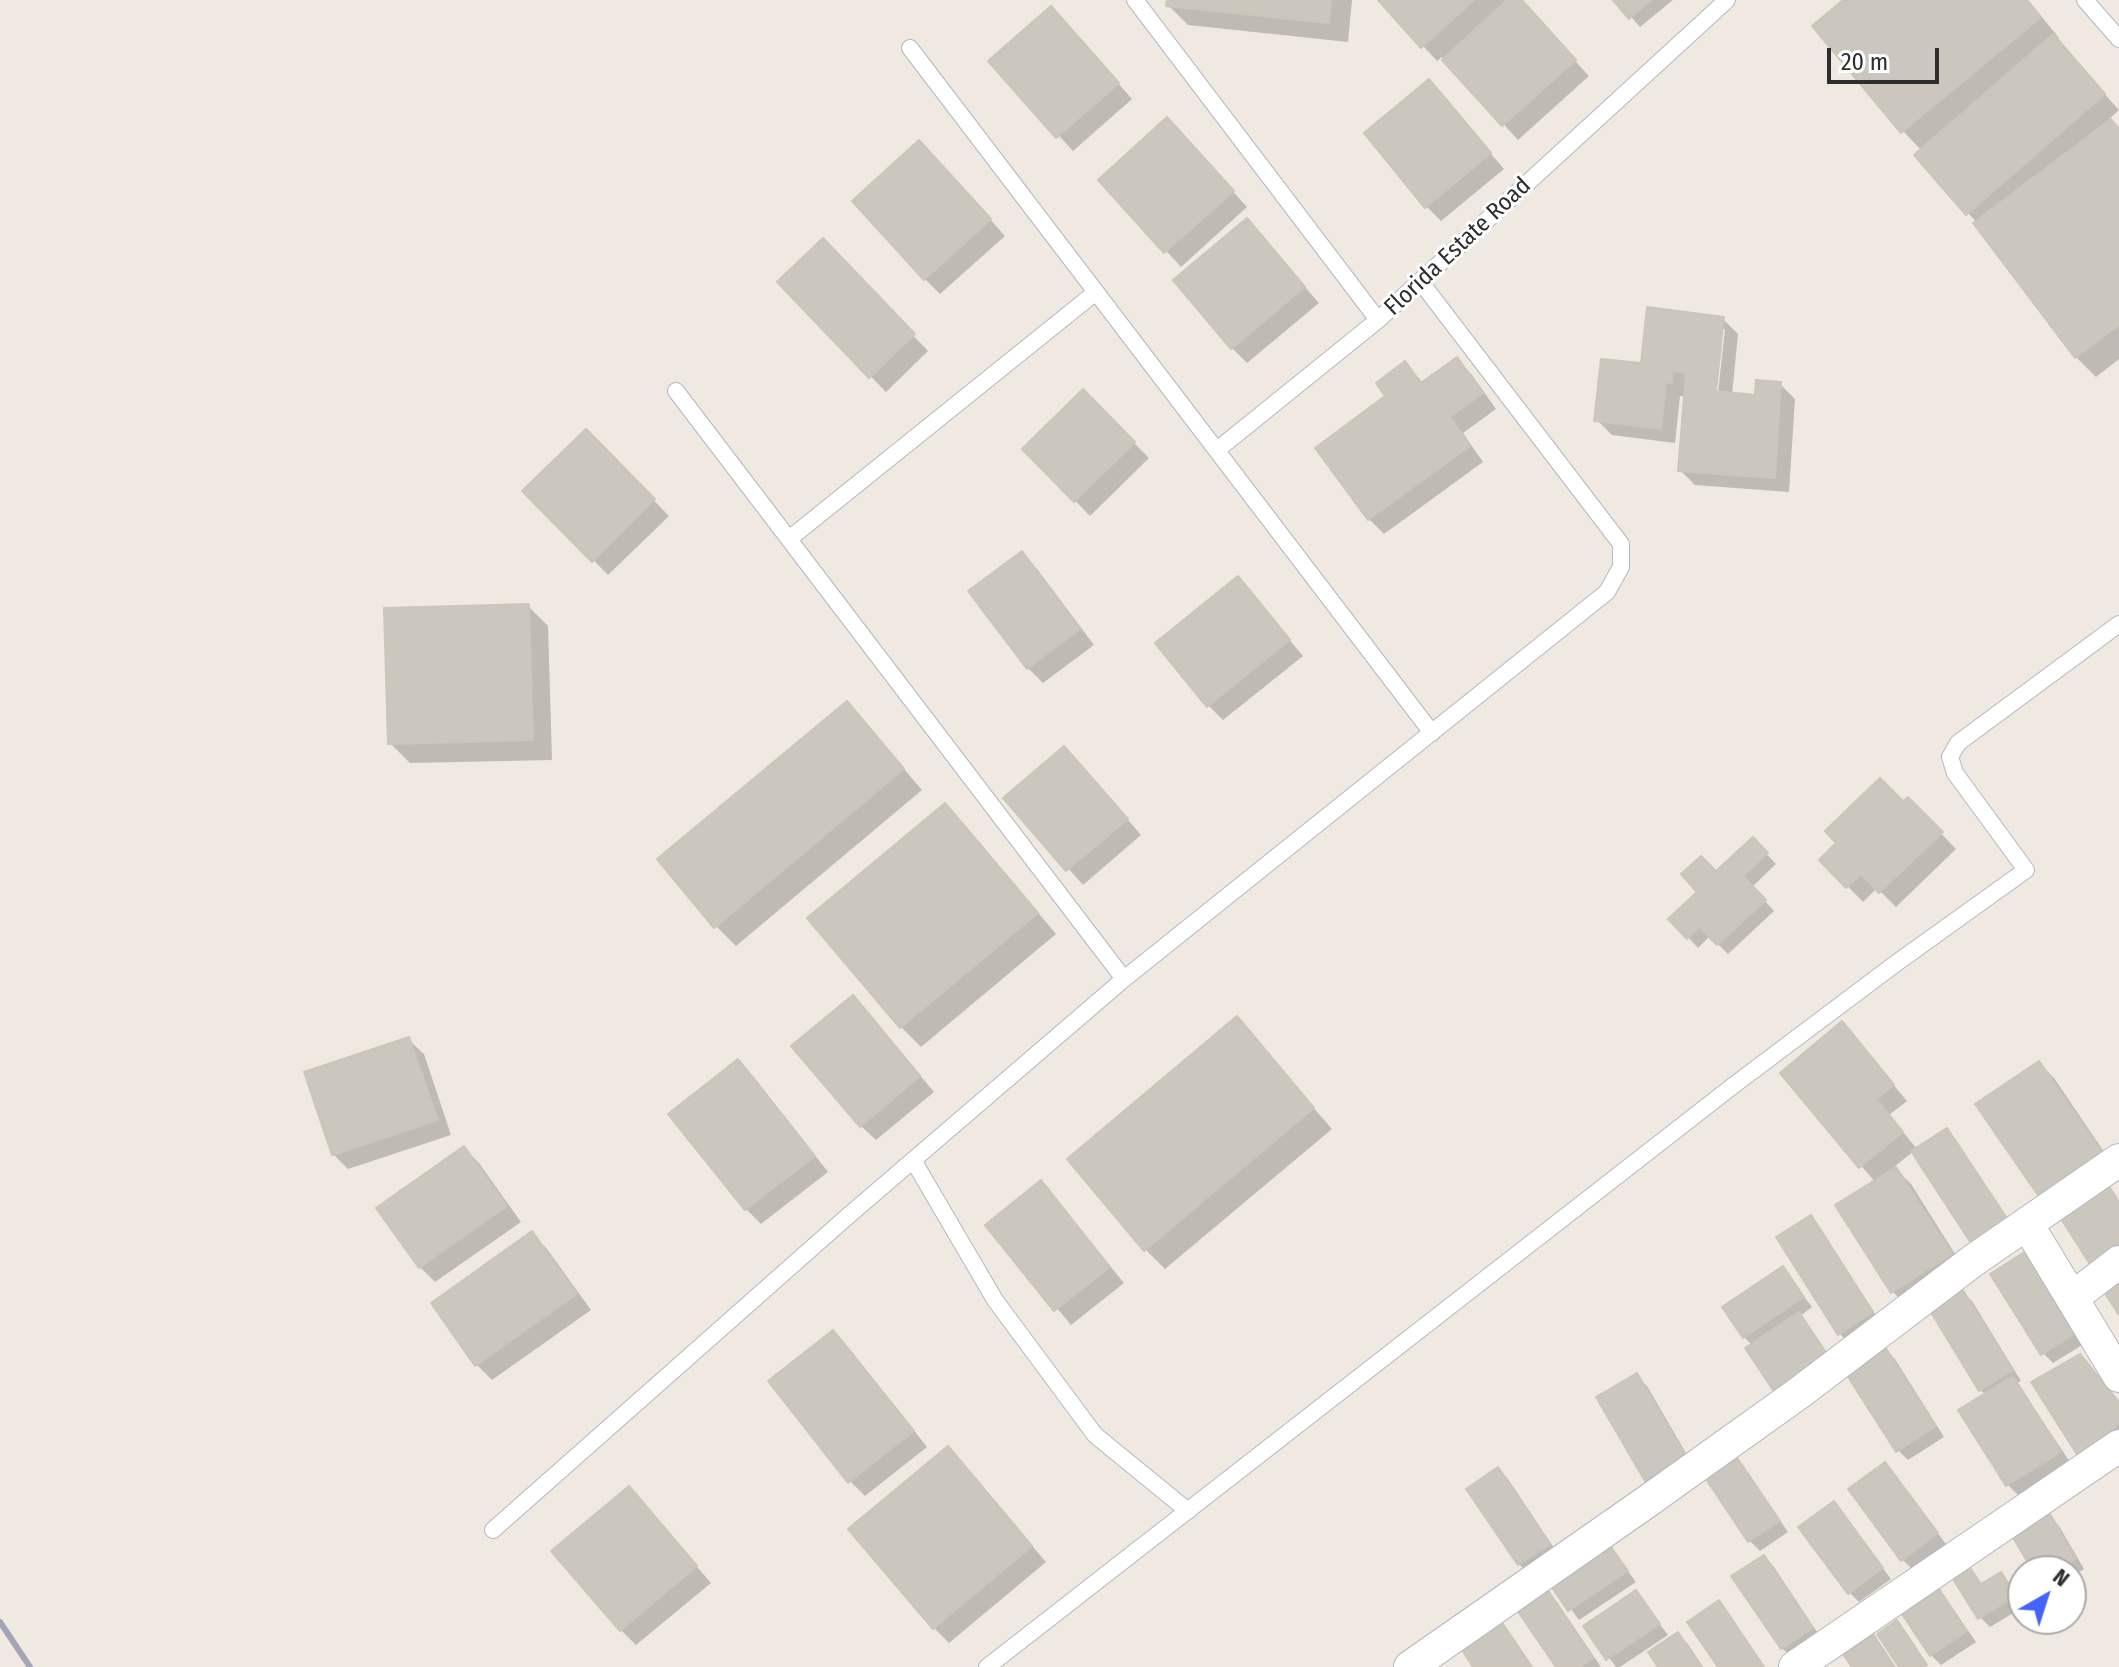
<!DOCTYPE html>
<style>
body{margin:0}
#map{position:relative;width:2119px;height:1667px;overflow:hidden;background:#efe9e1;font-family:"Fira Sans Condensed",sans-serif}
canvas{display:block}
.north{position:absolute;left:2007px;top:1555px;width:80px;height:80px;box-sizing:border-box;background:#fff;border:2px solid #ababab;border-radius:50%;rotate:39deg;font-size:22px;font-weight:700;line-height:32px;text-align:center;color:#2e2e2e}
.north::after{content:'';display:block;margin:auto;width:28px;height:36px;background:#4264fb;clip-path:polygon(50% 0,100% 100%,50% 72%,0 100%)}
.scale{position:absolute;left:1827px;top:48px;width:112px;height:36px;box-sizing:border-box;border:4px solid #2e2e2e;border-top:0;padding-left:10px;font-size:24px;line-height:28px;white-space:nowrap;color:#2e2e2e;-webkit-text-stroke:6px #fff;paint-order:stroke}
</style>
<div id="map">
<canvas width="2119" height="1667"></canvas>
<div class="north">N</div>
<div class="scale">20 m</div>
</div>
<script>
const c = document.querySelector('canvas').getContext('2d');
c.lineJoin = 'round';
function fillPath(path, color) { c.fillStyle = color; c.fill(path, 'evenodd'); }
const poly = rows => new Path2D(rows.map(r => 'M' + r).join(''));
function stroke(path, color, width, dash) { c.strokeStyle = color; c.lineWidth = width; c.lineCap = dash ? 'butt' : 'round'; c.setLineDash(dash || []); c.stroke(path); }
function label(font, color, halo, rows, align = 'center') {
  c.font = font + ' "Fira Sans Condensed",sans-serif'; c.lineWidth = 6; c.setLineDash([]); c.textBaseline = 'middle'; c.strokeStyle = halo; c.fillStyle = color; for (const [text, x, y, turn = 0] of rows) {
    c.save(); c.translate(x, y); c.rotate((+turn || 0) * Math.PI / 180); c.textAlign = isNaN(turn) ? turn : align; if (halo) c.strokeText(text, 0, 0); c.fillText(text, 0, 0); c.restore();
  }
}
const shadow = poly([
 [1169,0,1352,0,1348,42,1188,25,1168,5],
 [1381,0,1504,0,1507,3,1510,0,1519,0,1589,76,1518,140,1442,57,1437,61],
 [1616,0,1673,0,1640,27],
 [1847,0,2028,0,2059,38,2057,41,2119,110,2109,119,2119,130,2119,359,2096,377,2076,357,1977,223,1917,155,1922,151,1903,131],
 [1066,24,1132,99,1073,151,991,61],
 [1429,82,1504,169,1441,221,1426,206],
 [1182,135,1247,207,1181,267,1101,180],
 [934,157,1005,236,940,294,925,279],
 [1247,221,1319,303,1247,363,1232,348],
 [837,256,928,351,886,392,779,282],
 [1723,319,1738,334,1732,395,1756,397,1780,384,1795,399,1789,492,1695,485,1680,470,1686,397,1680,396,1675,443,1612,435,1597,420,1642,365],
 [1721,329,1725,329,1717,402,1713,401],
 [1457,360,1472,375,1496,409,1463,433,1483,462,1384,534,1369,519,1405,364,1424,384],
 [1083,392,1149,458,1090,516,1025,449],
 [586,431,669,516,608,575,525,491],
 [1022,554,1037,569,1094,645,1043,683,1028,668],
 [1238,579,1303,656,1223,720,1208,705],
 [528,606,548,626,552,760,410,763,390,743],
 [847,703,922,790,736,946,716,926],
 [1079,763,1141,835,1083,885,1006,798],
 [1908,799,1956,849,1896,907,1877,888,1863,902,1822,860],
 [945,805,965,825,1056,934,921,1047,901,1027],
 [1753,840,1776,864,1752,887,1774,911,1728,954,1710,936,1698,948,1671,919],
 [868,1013,934,1092,876,1140,861,1126],
 [1236,1019,1332,1129,1165,1269,1145,1249],
 [1842,1024,1907,1101,1889,1115,1917,1149,1946,1130,1956,1140,2016,1231,1914,1151,1894,1167,1911,1184,1965,1270,1907,1306,1892,1291,1875,1182,1783,1073],
 [408,1039,424,1054,451,1135,348,1169,333,1154],
 [738,1061,753,1076,828,1172,761,1224,746,1209],
 [2039,1063,2054,1078,2117,1171,2057,1211],
 [464,1148,479,1163,521,1222,435,1282,420,1267],
 [1041,1183,1124,1283,1071,1325,988,1225],
 [1811,1218,1820,1228,1881,1323,1849,1343,1839,1333],
 [532,1234,547,1249,591,1310,492,1380,477,1365],
 [1783,1269,1812,1307,1800,1316,1838,1368,1752,1345,1744,1337],
 [1992,1275,2087,1342,2053,1363,2043,1353],
 [1962,1292,1972,1301,2021,1381,2017,1383,2070,1462,2018,1495,2008,1485,1961,1411,1986,1395,1980,1390],
 [833,1332,848,1347,927,1447,865,1496,850,1481],
 [1885,1349,1895,1359,1944,1437,1908,1460,1898,1450],
 [1637,1376,1647,1386,1694,1467,1656,1490,1647,1480,1599,1398],
 [2119,1403,2119,1442,2082,1457],
 [948,1449,1046,1562,949,1643,934,1628],
 [1733,1455,1743,1465,1788,1532,1760,1551,1750,1541,1705,1474],
 [1885,1465,1946,1544,1912,1569,1903,1560],
 [1498,1469,1508,1479,1558,1554,1529,1574,1519,1564],
 [629,1488,711,1583,636,1645,621,1630],
 [1834,1503,1891,1579,1859,1602,1849,1592],
 [2049,1516,2059,1526,2084,1569,2071,1577,2071,1571,2035,1571],
 [1608,1545,1636,1582,1579,1620,1552,1583],
 [1764,1557,1774,1567,1821,1638,1792,1658,1782,1648],
 [1971,1571,1983,1585,2001,1574,2011,1584,2023,1607,1990,1627,1980,1617],
 [1934,1586,1944,1596,1976,1642,1941,1665,1931,1655],
 [1547,1592,1557,1602,1601,1667,1559,1667],
 [1636,1593,1668,1635,1620,1667,1616,1667,1586,1626],
 [1719,1603,1728,1613,1765,1667,1720,1667],
 [1678,1634,1688,1644,1703,1667,1660,1667]
]);
const building = poly([
 [1167,0,1331,0,1329,23,1166,6,1167,0],
 [1378,0,1474,0,1421,48,1378,0],
 [1507,0,1522,0,1576,60,1502,126,1442,60,1507,0],
 [1613,0,1651,0,1629,19,1613,0],
 [1843,0,2027,0,2041,17,1901,133,1812,26,1843,0],
 [1051,6,1119,83,1056,138,988,61,1051,6],
 [2053,34,2105,94,1966,215,1914,155,2053,34],
 [1429,79,1491,153,1425,208,1364,133,1429,79],
 [1167,117,1234,191,1164,253,1098,180,1167,117],
 [2111,119,2119,129,2119,325,2075,358,1973,223,2111,119],
 [919,140,991,219,924,280,852,201,919,140],
 [1247,218,1305,287,1231,349,1173,280,1247,218],
 [823,238,915,334,869,378,777,282,823,238],
 [1647,307,1724,317,1716,391,1755,395,1756,380,1781,382,1775,478,1678,471,1686,373,1673,371,1672,383,1666,382,1661,429,1594,421,1601,359,1641,363,1647,307],
 [1457,357,1483,393,1450,417,1470,446,1368,520,1315,448,1385,396,1376,383,1405,361,1421,383,1457,357],
 [1083,389,1135,442,1074,502,1022,449,1083,389],
 [586,429,655,499,592,562,522,491,586,429],
 [1022,551,1080,629,1027,669,968,591,1022,551],
 [1238,576,1290,640,1207,707,1155,643,1238,576],
 [529,604,533,740,388,744,384,608,529,604],
 [847,701,904,769,714,928,657,859,847,701],
 [1064,746,1128,819,1066,871,1003,798,1064,746],
 [1880,778,1903,801,1908,797,1943,832,1879,893,1861,874,1846,888,1819,860,1836,843,1825,831,1880,778],
 [945,803,1038,913,900,1028,807,918,945,803],
 [1753,837,1768,853,1743,876,1766,900,1717,945,1699,927,1687,939,1668,919,1697,892,1681,874,1701,856,1716,871,1753,837],
 [853,995,920,1076,860,1127,791,1046,853,995],
 [1237,1016,1314,1108,1144,1251,1067,1159,1237,1016],
 [1842,1021,1894,1085,1876,1099,1903,1132,1859,1168,1780,1073,1842,1021],
 [409,1037,438,1120,332,1155,304,1072,409,1037],
 [738,1059,815,1156,745,1210,668,1114,738,1059],
 [2039,1061,2104,1155,2040,1198,1975,1104,2039,1061],
 [1947,1128,2008,1220,1971,1243,1911,1151,1947,1128],
 [464,1146,507,1206,419,1268,376,1208,464,1146],
 [1896,1167,1952,1254,1891,1293,1835,1205,1896,1167],
 [1041,1180,1110,1267,1054,1311,985,1225,1041,1180],
 [2107,1183,2119,1202,2119,1252,2093,1269,2058,1214,2107,1183],
 [1811,1215,1873,1312,1838,1335,1776,1237,1811,1215],
 [532,1231,577,1294,475,1366,431,1303,532,1231],
 [2026,1251,2078,1332,2041,1355,1990,1274,2026,1251],
 [1783,1266,1804,1297,1743,1338,1722,1307,1783,1266],
 [2119,1276,2119,1315,2101,1287,2119,1276],
 [1962,1289,2013,1370,1979,1391,1929,1309,1962,1289],
 [1799,1312,1829,1357,1775,1393,1745,1348,1799,1312],
 [833,1330,914,1431,848,1483,768,1381,833,1330],
 [1885,1347,1936,1426,1896,1452,1845,1372,1885,1347],
 [2080,1354,2119,1402,2119,1423,2080,1459,2031,1382,2080,1354],
 [1637,1373,1686,1457,1645,1481,1596,1397,1637,1373],
 [2013,1376,2061,1452,2006,1486,1958,1410,2013,1376],
 [948,1446,1032,1546,933,1629,848,1529,948,1446],
 [1733,1452,1780,1521,1748,1542,1702,1473,1733,1452],
 [1885,1462,1938,1533,1901,1561,1848,1489,1885,1462],
 [1498,1467,1550,1544,1518,1565,1466,1489,1498,1467],
 [629,1486,697,1566,620,1631,551,1551,629,1486],
 [1834,1501,1883,1568,1848,1594,1798,1527,1834,1501],
 [2050,1514,2076,1559,2055,1571,2033,1571,2012,1536,2050,1514],
 [1608,1543,1628,1571,1568,1611,1549,1583,1608,1543],
 [1764,1555,1813,1628,1781,1649,1731,1576,1764,1555],
 [1971,1569,1981,1584,2001,1572,2016,1596,1978,1619,1953,1579,1971,1569],
 [1935,1583,1967,1631,1930,1656,1898,1608,1935,1583],
 [1547,1589,1593,1658,1580,1667,1556,1667,1517,1610,1547,1589],
 [1636,1590,1660,1624,1606,1660,1583,1626,1636,1590],
 [1719,1600,1764,1667,1718,1667,1687,1622,1719,1600],
 [1897,1620,1927,1665,1924,1667,1899,1667,1877,1634,1897,1620],
 [1501,1621,1532,1667,1473,1667,1461,1648,1501,1621],
 [1678,1632,1702,1667,1658,1667,1648,1652,1678,1632],
 [1873,1634,1895,1667,1852,1667,1843,1654,1873,1634]
]);
const lane = poly([
 [1135,0,1378,320],
 [2085,0,2119,39],
 [910,48,1432,733],
 [676,391,1124,979],
 [1217,450,1378,320,1727,0],
 [789,539,1096,292],
 [913,1160,995,1300,1095,1435,1188,1511],
 [493,1530,848,1216,1124,979,1607,592,1621,567,1621,544,1420,281],
 [987,1667,1734,1085,1895,964,2026,870,1955,773,1950,757,1958,743,2119,624]
]);
const street = poly([
 [2027,1224,2119,1376],
 [2072,1298,2119,1262],
 [1410,1667,1645,1503,1799,1393,1974,1260,2119,1160],
 [1795,1667,2119,1446]
]);
const rail = poly([
 [0,1622,30,1667]
]);
const streetNames = [
 ["Florida Estate Road",1458,247,-43]
];
fillPath(shadow, '#0003');
fillPath(building, '#cbc7bf');
stroke(building, '#cbc5ba', 2);
stroke(lane, '#b4b7c1', 18);
stroke(street, '#b4b7c1', 34);
stroke(lane, '#fff', 16);
stroke(street, '#fff', 32);
stroke(rail, '#a3a6b8', 6);
label('24px', '#2e2e2e', '#fff', streetNames);
</script>
